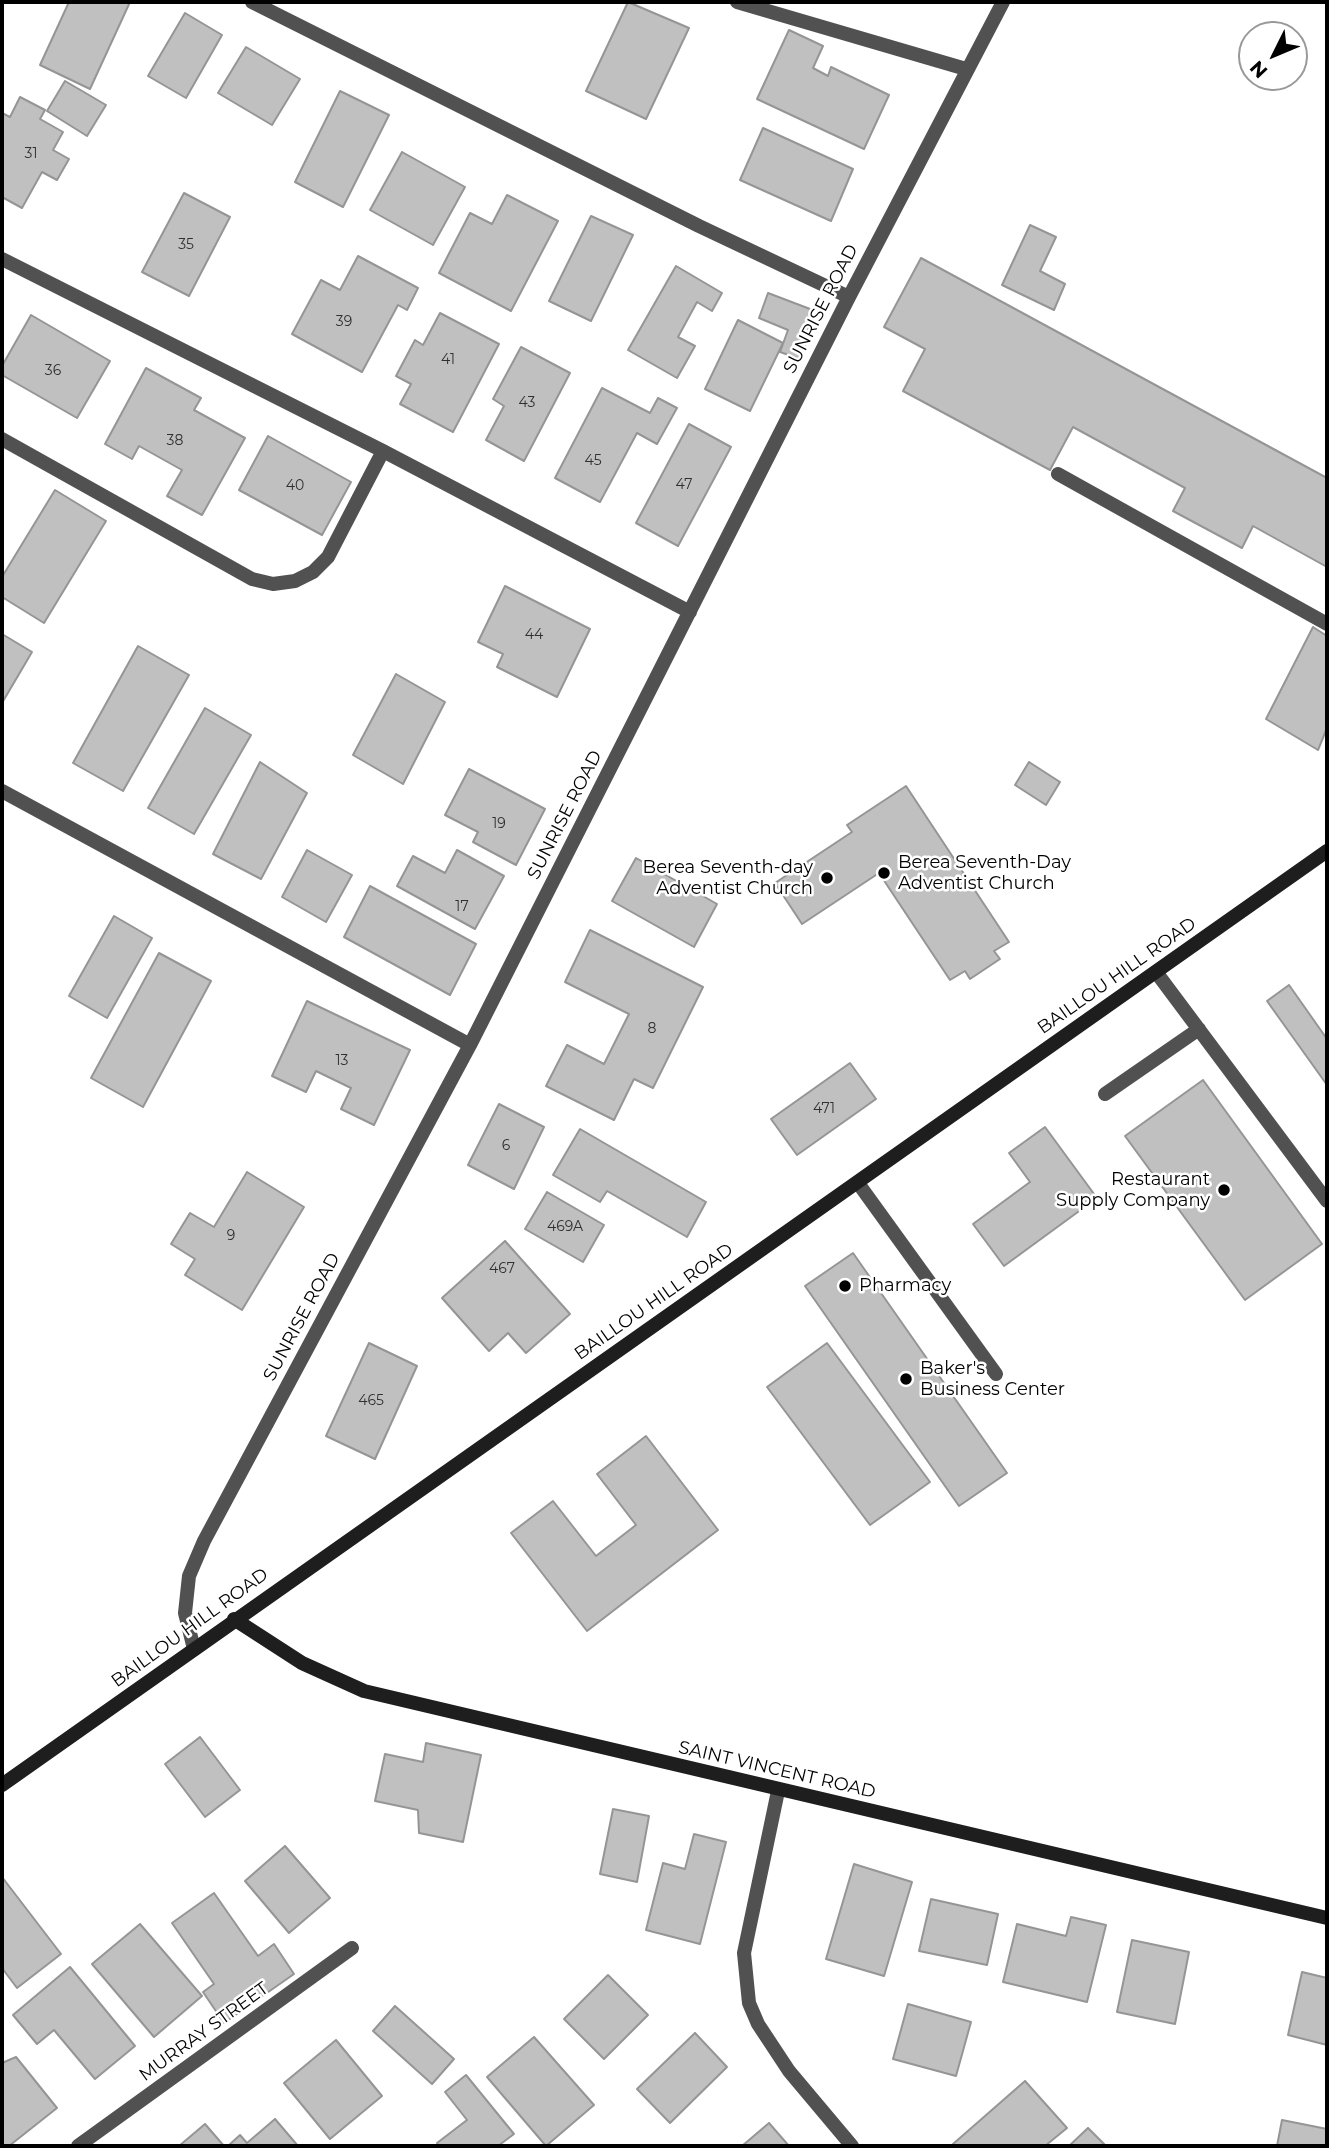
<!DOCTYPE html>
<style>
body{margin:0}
#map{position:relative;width:1329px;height:2148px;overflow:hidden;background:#fff;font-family:Montserrat,sans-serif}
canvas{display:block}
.frame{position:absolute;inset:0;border:4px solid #000;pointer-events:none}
.north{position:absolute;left:1238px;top:21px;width:70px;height:70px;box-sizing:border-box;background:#fff;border:2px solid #999;border-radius:50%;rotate:227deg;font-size:19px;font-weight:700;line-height:28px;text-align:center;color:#000}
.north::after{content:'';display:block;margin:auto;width:24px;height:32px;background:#000;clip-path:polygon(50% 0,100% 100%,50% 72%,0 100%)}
</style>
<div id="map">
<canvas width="1329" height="2148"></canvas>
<div class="frame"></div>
<div class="north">N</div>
</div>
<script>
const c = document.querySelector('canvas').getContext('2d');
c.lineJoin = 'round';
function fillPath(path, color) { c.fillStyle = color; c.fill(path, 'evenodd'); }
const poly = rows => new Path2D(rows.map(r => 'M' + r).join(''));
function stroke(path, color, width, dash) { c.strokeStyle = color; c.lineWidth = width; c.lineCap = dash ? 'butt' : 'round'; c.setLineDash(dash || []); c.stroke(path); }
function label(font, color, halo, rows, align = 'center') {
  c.font = font + ' Montserrat,sans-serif'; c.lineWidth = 5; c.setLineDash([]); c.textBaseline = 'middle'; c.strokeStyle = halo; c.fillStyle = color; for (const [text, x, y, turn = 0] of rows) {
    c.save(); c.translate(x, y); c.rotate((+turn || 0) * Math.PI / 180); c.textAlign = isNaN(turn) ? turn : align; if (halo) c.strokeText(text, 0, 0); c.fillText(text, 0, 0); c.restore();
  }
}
const building = poly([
 [69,2,130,2,90,89,40,65,69,2],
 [628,2,689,28,646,119,586,91,628,2],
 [185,13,222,35,186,98,148,76,185,13],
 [789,30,823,46,813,68,828,76,831,67,889,95,864,149,757,99,789,30],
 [246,47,300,79,272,125,218,93,246,47],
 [65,81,106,105,87,136,47,111,65,81],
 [340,91,389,115,343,207,295,182,340,91],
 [20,97,45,110,40,119,63,132,53,150,69,159,57,180,42,172,22,208,2,197,2,113,10,117,20,97],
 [763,128,853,169,831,221,740,180,763,128],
 [402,152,465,187,433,245,370,210,402,152],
 [184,193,230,217,189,296,142,272,184,193],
 [507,195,558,221,511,311,439,273,470,213,492,224,507,195],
 [591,216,633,235,591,321,549,301,591,216],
 [1030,225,1056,237,1040,271,1065,284,1054,310,1002,285,1030,225],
 [358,256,418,288,407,310,398,305,362,372,292,334,321,280,340,290,358,256],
 [921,258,1327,478,1327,567,1253,526,1242,548,1173,511,1185,488,1073,427,1050,470,903,391,925,349,884,327,921,258],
 [676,266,722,293,712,311,697,302,678,337,695,346,677,378,628,350,676,266],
 [768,293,818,312,800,359,780,352,788,330,759,318,768,293],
 [440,313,499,344,453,432,400,404,411,384,396,376,415,340,423,345,440,313],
 [31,315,110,361,77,418,2,375,2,366,31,315],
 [738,320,783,343,750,411,705,389,738,320],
 [521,347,570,373,524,461,486,440,504,406,493,399,521,347],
 [146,368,201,398,194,410,245,438,202,515,167,496,182,470,139,446,132,459,105,444,146,368],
 [602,388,650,413,658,398,677,408,657,444,637,433,600,502,555,478,602,388],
 [689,424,731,447,678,546,636,523,689,424],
 [268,436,351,482,322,535,239,490,268,436],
 [55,490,106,521,44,623,2,597,2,577,55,490],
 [505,586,590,629,557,697,497,667,503,654,478,642,505,586],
 [1313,627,1327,636,1327,728,1318,750,1266,719,1313,627],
 [2,634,32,652,2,703,2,634],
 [138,646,189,675,123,791,73,763,138,646],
 [396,674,445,702,403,784,353,755,396,674],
 [205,708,251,735,194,834,148,808,205,708],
 [260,762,307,793,261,879,213,854,260,762],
 [1029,762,1060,782,1046,805,1015,785,1029,762],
 [469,769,545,809,516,865,473,842,478,832,445,815,469,769],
 [906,786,1009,942,994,951,1000,959,970,979,965,971,950,980,879,873,802,924,775,883,852,832,847,825,906,786],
 [307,850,352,875,326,922,282,897,307,850],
 [457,850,504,876,475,929,397,886,413,856,445,873,457,850],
 [636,858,717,904,694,947,612,901,636,858],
 [370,886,476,944,450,995,344,937,370,886],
 [114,916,152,938,107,1018,69,996,114,916],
 [590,930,703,987,653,1088,634,1079,614,1120,546,1086,567,1045,604,1064,629,1014,565,982,590,930],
 [159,953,211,981,143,1107,91,1078,159,953],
 [1289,985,1327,1039,1327,1085,1267,1001,1289,985],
 [307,1001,410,1050,374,1125,341,1109,351,1088,316,1071,306,1092,272,1076,307,1001],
 [850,1063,876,1099,797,1155,771,1119,850,1063],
 [1203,1080,1322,1244,1245,1300,1125,1136,1203,1080],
 [499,1104,544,1127,514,1189,468,1165,499,1104],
 [1045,1127,1097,1198,1004,1266,973,1224,1030,1182,1009,1153,1045,1127],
 [580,1129,706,1202,687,1237,607,1191,600,1202,553,1175,580,1129],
 [247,1172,304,1207,242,1310,185,1275,195,1259,171,1244,190,1213,214,1227,247,1172],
 [547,1192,604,1225,583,1262,525,1229,547,1192],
 [505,1241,570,1314,526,1353,508,1333,489,1351,442,1298,505,1241],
 [853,1253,1007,1473,959,1506,805,1286,853,1253],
 [369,1343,417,1366,375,1459,326,1436,369,1343],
 [827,1343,930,1482,870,1525,767,1387,827,1343],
 [646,1436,718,1530,587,1631,511,1533,553,1501,596,1556,636,1525,597,1474,646,1436],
 [200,1737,240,1790,205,1817,165,1764,200,1737],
 [426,1743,481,1755,463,1842,419,1833,418,1810,375,1801,385,1754,423,1762,426,1743],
 [613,1809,649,1816,637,1882,600,1874,613,1809],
 [694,1834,726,1842,700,1944,646,1930,663,1863,685,1869,694,1834],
 [285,1846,330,1898,289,1933,245,1881,285,1846],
 [854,1864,912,1882,884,1976,826,1959,854,1864],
 [2,1877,61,1954,17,1988,2,1968,2,1877],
 [214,1893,258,1956,274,1944,294,1974,224,2023,203,1992,214,1984,172,1923,214,1893],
 [931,1899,998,1914,987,1965,919,1951,931,1899],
 [1071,1917,1106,1925,1087,2002,1003,1982,1017,1924,1066,1936,1071,1917],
 [140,1924,202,1996,154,2037,92,1964,140,1924],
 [1132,1940,1189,1952,1175,2024,1117,2012,1132,1940],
 [70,1967,135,2046,95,2079,54,2030,37,2044,13,2015,70,1967],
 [1302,1972,1327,1978,1327,2045,1288,2035,1302,1972],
 [608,1975,648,2015,604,2059,564,2019,608,1975],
 [908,2004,971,2022,956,2076,893,2059,908,2004],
 [395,2006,454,2059,432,2084,373,2031,395,2006],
 [695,2033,727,2067,670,2123,637,2089,695,2033],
 [534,2037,594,2105,546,2146,487,2077,534,2037],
 [336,2040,382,2096,330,2139,284,2083,336,2040],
 [16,2057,57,2108,9,2146,2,2146,2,2063,16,2057],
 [466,2075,514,2134,498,2146,439,2146,437,2143,467,2120,445,2092,466,2075],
 [1025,2081,1067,2128,1045,2146,955,2146,953,2144,1025,2081],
 [275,2119,298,2146,228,2146,240,2135,247,2143,275,2119],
 [1282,2120,1327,2129,1327,2146,1277,2146,1282,2120],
 [769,2123,789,2146,742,2146,769,2123],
 [205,2124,224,2146,179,2146,205,2124],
 [1088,2128,1106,2146,1069,2146,1088,2128]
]);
const lane = poly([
 [1058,474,1327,624],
 [1156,972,1327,1201],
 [1105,1094,1199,1029],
 [858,1183,996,1374]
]);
const street = poly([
 [252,2,699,226,849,297],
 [737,2,966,69],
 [2,259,383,451,690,612],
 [2,439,252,579,273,584,295,581,313,572,328,557,383,451],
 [2,791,470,1045],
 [194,1649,185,1613,189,1576,204,1541,470,1045,849,297,1003,2],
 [778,1791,744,1953,749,2003,758,2024,789,2071,852,2146],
 [78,2146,352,1948]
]);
const secondary = poly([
 [234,1619,302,1663,364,1691,1327,1918],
 [2,1785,1327,851]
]);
const markers = [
 [884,873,7,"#000"],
 [827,878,7,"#000"],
 [1224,1190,7,"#000"],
 [845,1286,7,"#000"],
 [906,1379,7,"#000"]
];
const numberNames = [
 ["31",31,154],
 ["35",186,245],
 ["39",344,322],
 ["41",448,360],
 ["36",53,371],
 ["43",527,403],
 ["38",175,441],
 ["45",593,461],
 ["47",684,485],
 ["40",295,486],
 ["44",534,635],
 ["19",499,824],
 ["17",462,907],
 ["8",652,1029],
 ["13",342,1061],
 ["471",824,1109],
 ["6",506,1146],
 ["469A",565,1227],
 ["9",231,1236],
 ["467",502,1269],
 ["465",371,1401]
];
const streetNames = [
 ["SUNRISE ROAD",821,309,-63],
 ["SUNRISE ROAD",565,815,-63],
 ["BAILLOU HILL ROAD",1117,976,-35],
 ["BAILLOU HILL ROAD",654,1302,-35],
 ["SUNRISE ROAD",302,1317,-62],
 ["BAILLOU HILL ROAD",190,1628,-36],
 ["SAINT VINCENT ROAD",777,1770,13],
 ["MURRAY STREET",204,2032,-36]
];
const poiNames = [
 ["Berea Seventh-Day",898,863],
 ["Adventist Church",898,884],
 ["Berea Seventh-day",813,868,"right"],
 ["Adventist Church",813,889,"right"],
 ["Restaurant",1210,1180,"right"],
 ["Supply Company",1210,1201,"right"],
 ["Pharmacy",859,1286],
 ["Baker's",920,1369],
 ["Business Center",920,1390]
];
fillPath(building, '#c0c0c0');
stroke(building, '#959595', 2);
stroke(lane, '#515151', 14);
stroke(street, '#515151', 14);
stroke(secondary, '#1e1e1e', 14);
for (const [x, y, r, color] of markers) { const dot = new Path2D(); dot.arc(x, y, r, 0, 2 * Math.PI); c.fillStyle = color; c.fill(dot); stroke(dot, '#fff', 2.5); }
label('14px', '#303030', null, numberNames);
label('18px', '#000', '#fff', streetNames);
label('18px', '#000', '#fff', poiNames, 'left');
</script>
